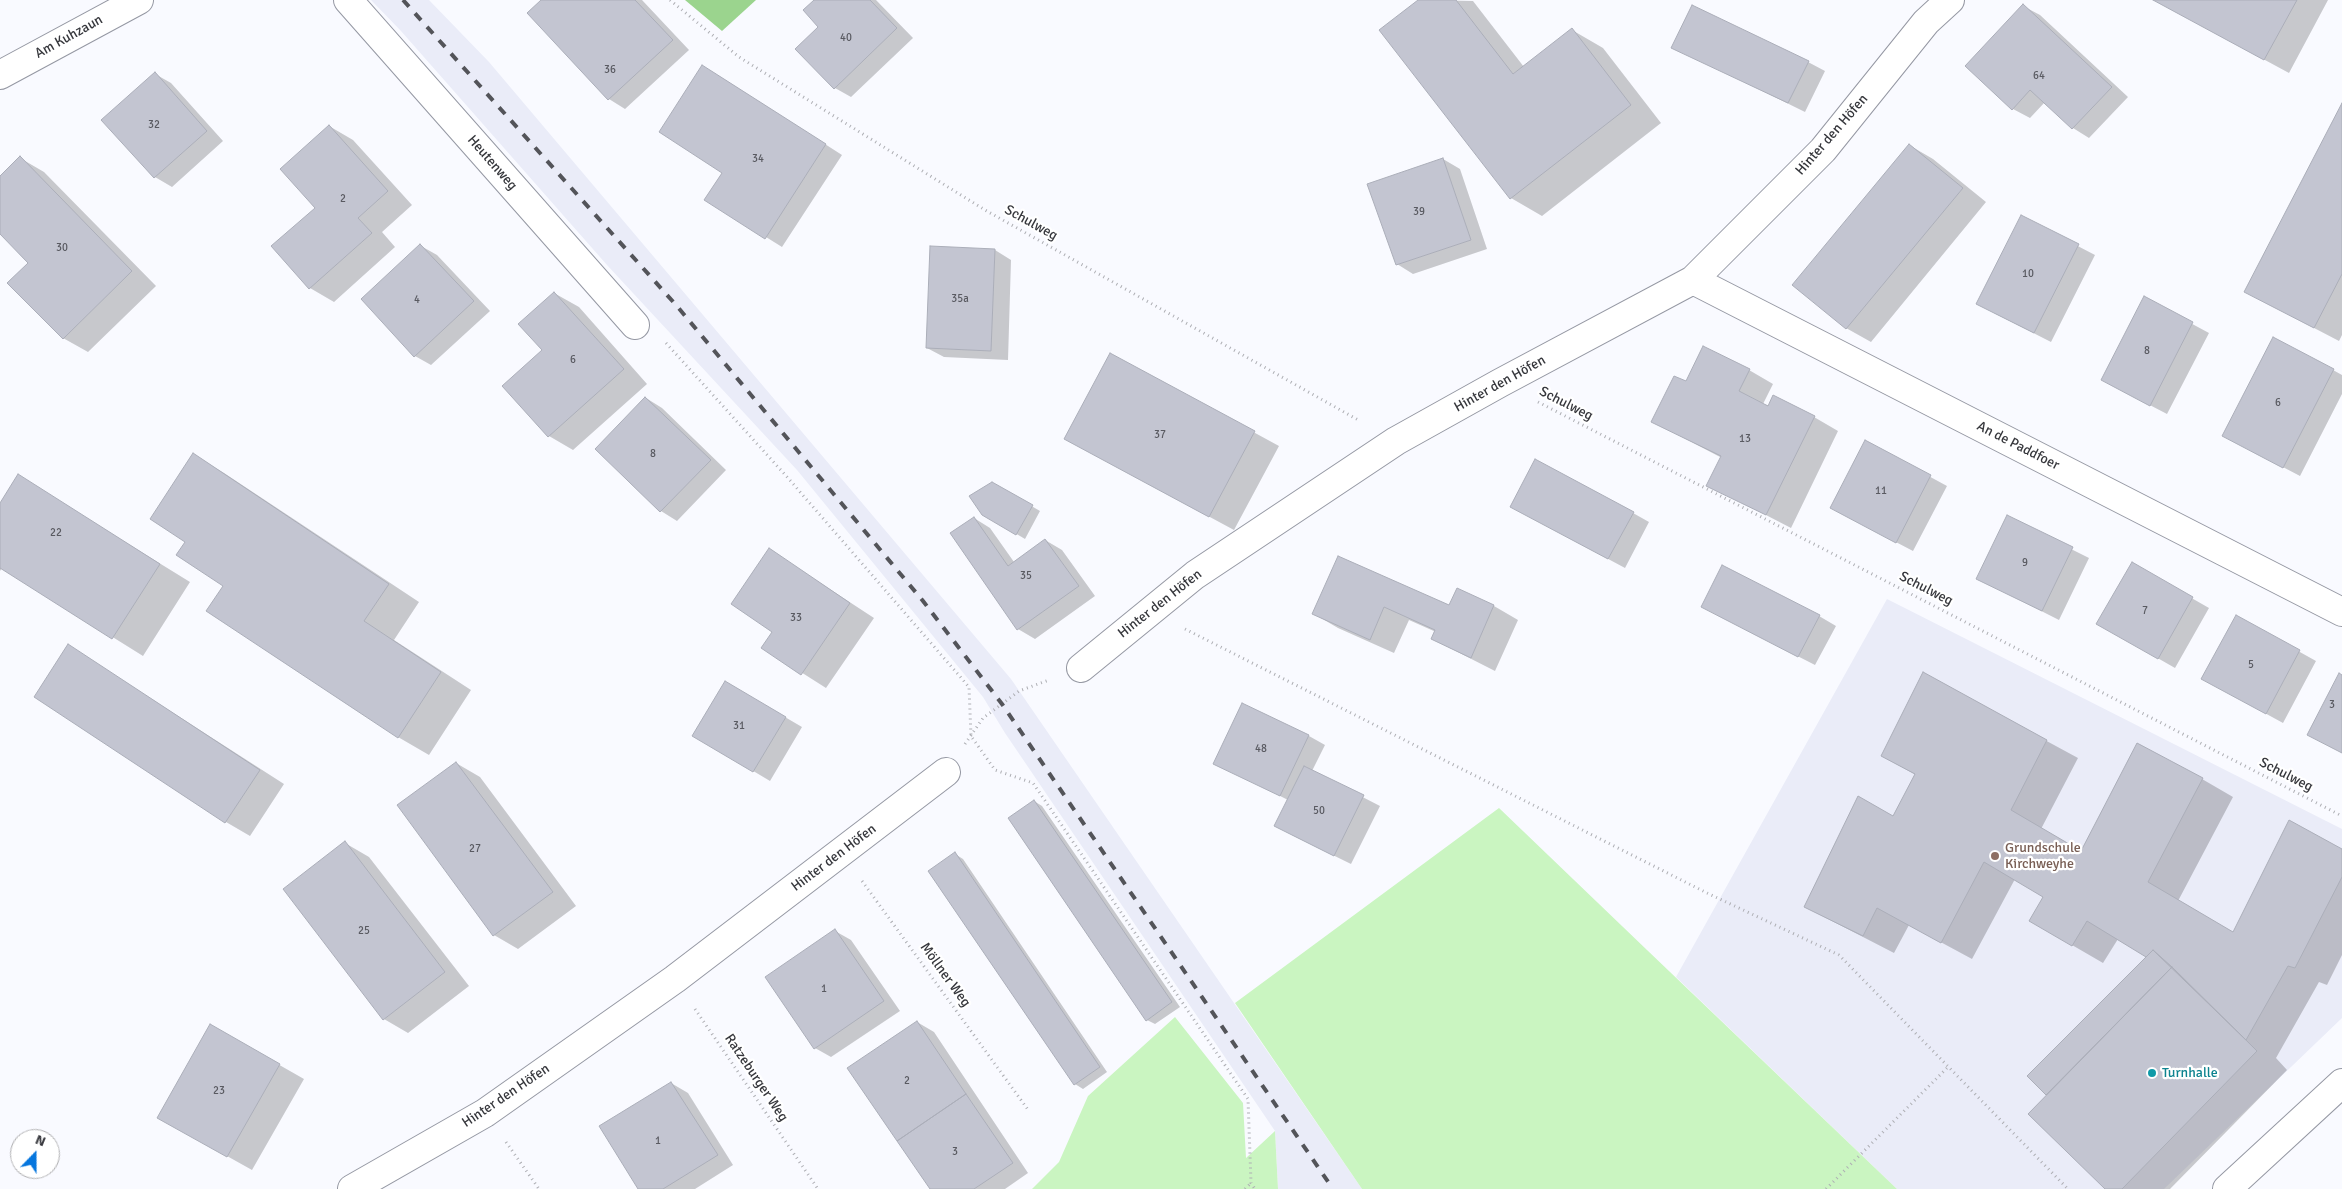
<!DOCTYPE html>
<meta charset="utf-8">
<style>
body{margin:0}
#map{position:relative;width:2342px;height:1189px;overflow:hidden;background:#f9faff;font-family:Signika,sans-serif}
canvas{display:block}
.north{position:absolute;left:10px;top:1129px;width:50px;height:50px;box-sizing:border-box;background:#fff;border:1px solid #afafb1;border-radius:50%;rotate:22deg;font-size:14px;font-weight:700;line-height:20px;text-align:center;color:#36373c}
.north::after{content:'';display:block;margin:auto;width:18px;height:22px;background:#0576de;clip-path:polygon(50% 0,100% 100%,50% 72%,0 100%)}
</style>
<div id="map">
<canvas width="2342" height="1189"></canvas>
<div class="north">N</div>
</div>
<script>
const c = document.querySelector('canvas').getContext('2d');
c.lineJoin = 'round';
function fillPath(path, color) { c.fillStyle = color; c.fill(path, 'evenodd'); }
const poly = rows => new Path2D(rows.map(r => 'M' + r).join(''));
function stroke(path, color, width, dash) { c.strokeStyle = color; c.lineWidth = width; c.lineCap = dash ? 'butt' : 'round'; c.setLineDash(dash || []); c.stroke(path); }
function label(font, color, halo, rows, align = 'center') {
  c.font = font + ' Signika,sans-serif'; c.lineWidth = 4.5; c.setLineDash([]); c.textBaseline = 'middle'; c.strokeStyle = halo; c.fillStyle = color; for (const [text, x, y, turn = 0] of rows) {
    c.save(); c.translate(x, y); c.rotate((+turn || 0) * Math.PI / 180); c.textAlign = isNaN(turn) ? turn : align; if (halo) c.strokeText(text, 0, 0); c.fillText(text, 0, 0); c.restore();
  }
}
const built = poly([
 [371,0,429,0,489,62,1011,679,1362,1189,1278,1189,1275,1131,1005,733,983,697,797,470,607,265,401,31],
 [1887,599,2342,829,2342,1018,2164,1189,1897,1189,1676,977]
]);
const green = poly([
 [1499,808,1647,950,1897,1189,1362,1189,1235,1003],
 [1175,1017,1243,1103,1246,1158,1275,1131,1278,1189,1032,1189,1059,1162,1088,1096]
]);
const forest = poly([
 [685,0,756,0,722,31]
]);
const shadow = poly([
 [543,0,642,0,689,50,625,109,609,99,529,13],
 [815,0,876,0,913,38,851,97,835,88],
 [1420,0,1473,1,1524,67,1572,30,1603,48,1661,123,1542,216,1511,198],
 [2154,0,2328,0,2289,73],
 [2023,6,2040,15,2128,97,2089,138,2073,128,2045,102,2030,118,2013,109],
 [1673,47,1808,62,1825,71,1805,112],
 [155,74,171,83,223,141,172,187,155,177,103,120],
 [719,76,842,155,782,247,766,237,724,173],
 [2342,106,2342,335,2339,341,2270,305],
 [329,126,353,140,412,205,382,232,395,247,334,302,310,288,316,208],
 [1909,145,1933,159,1986,202,1871,342,1846,328],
 [20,158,44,172,156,286,88,352,63,338,30,263,0,232,0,178],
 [1443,159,1460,169,1487,249,1413,274,1397,264],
 [2022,217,2095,255,2051,342,1994,313],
 [421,246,437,255,490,311,431,365,415,356],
 [995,250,1011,260,1008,360,944,357,927,348],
 [554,293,579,307,647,384,573,450,549,436,504,386,544,350],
 [2144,298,2209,333,2167,414,2119,389],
 [1110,354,1279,446,1234,530,1065,439],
 [1749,370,1773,384,1763,404,1814,417,1838,431,1791,528,1708,485,1722,458,1653,422],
 [2333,370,2342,375,2342,394,2300,476,2241,445],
 [646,398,662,408,726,470,677,521,661,511,597,449],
 [1866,442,1947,486,1913,551,1848,517],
 [194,455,224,473,419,602,394,640,471,690,429,755,398,737,225,586,187,542],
 [18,476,190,582,143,656,2,568,0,571,0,505],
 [992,483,1040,511,1025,539,983,514],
 [1633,513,1649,522,1625,568,1528,516],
 [2007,517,2089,558,2059,620,1978,579],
 [974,518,990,528,1014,562,1045,540,1062,550,1095,596,1035,639,1018,629],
 [770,550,874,618,826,688,763,648,774,632],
 [1339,558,1449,607,1457,589,1494,606,1518,620,1495,671,1432,639,1436,632,1409,620,1394,653,1338,628,1314,614],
 [2132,564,2209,608,2175,668,2098,624],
 [1719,616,1819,616,1836,626,1815,665],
 [2237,617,2316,661,2283,723,2219,688],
 [69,646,284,784,250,836,226,822],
 [1923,674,2078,758,2041,829,2082,852,2202,779,2233,797,2178,901,2234,934,2342,850,2342,955,2327,985,2319,982,2276,1058,2287,1070,2170,1189,2106,1189,2047,1094,2148,957,2118,939,2103,963,2072,945,2045,897,2015,879,1972,959,1909,925,1894,953,1805,907,1894,818,1916,775,1882,756],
 [725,682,802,727,770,781,693,735],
 [1309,736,1325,745,1312,771,1380,806,1351,864,1292,835,1288,800,1215,763],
 [456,763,480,777,576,906,518,949,494,935],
 [1034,801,1042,806,1180,1007,1155,1024,1147,1020],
 [345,843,369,857,469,986,408,1033,384,1019],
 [955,854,963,859,1107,1072,1083,1089,1075,1084],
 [835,931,851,940,900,1011,831,1057,815,1048],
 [917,1022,934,1032,1028,1173,1005,1189,931,1189],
 [211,1026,304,1079,252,1170,159,1118],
 [671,1083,688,1093,733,1165,695,1189,640,1189]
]);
const building = poly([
 [541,0,635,0,673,40,608,100,527,13,541,0],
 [814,0,870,0,897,28,834,89,795,49,818,27,803,10,814,0],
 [1418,0,1456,0,1513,74,1572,28,1631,105,1510,199,1379,30,1418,0],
 [2153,0,2297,0,2264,60,2153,0],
 [2023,4,2112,87,2072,129,2030,90,2012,110,1965,66,2023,4],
 [1692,5,1809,61,1788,103,1671,48,1692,5],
 [702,65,826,144,765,239,704,200,722,173,659,132,702,65],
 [155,72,207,131,154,178,101,120,155,72],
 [2342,103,2342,274,2314,328,2244,292,2342,103],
 [329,125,388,191,358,218,372,233,309,289,271,246,315,208,280,169,329,125],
 [1909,144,1963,188,1846,329,1792,285,1909,144],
 [20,156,132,271,63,339,7,283,28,263,0,234,0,176,20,156],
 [1443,158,1471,240,1396,265,1367,184,1443,158],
 [2021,215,2079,244,2034,333,1976,304,2021,215],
 [420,244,474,301,414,357,361,299,420,244],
 [930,246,995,249,991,351,926,348,930,246],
 [554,292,624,369,548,437,502,386,542,350,518,324,554,292],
 [2144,296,2193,322,2150,406,2101,380,2144,296],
 [2273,337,2334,369,2283,468,2222,436,2273,337],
 [1703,346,1750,369,1739,391,1768,406,1773,395,1815,416,1766,515,1706,486,1721,456,1651,422,1674,376,1686,381,1703,346],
 [1110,353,1255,431,1209,517,1064,439,1110,353],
 [645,397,711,460,660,512,595,449,645,397],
 [1865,440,1931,475,1896,543,1830,508,1865,440],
 [193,453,389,584,364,621,441,672,398,738,206,611,223,586,176,555,185,542,150,519,193,453],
 [1535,459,1634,512,1608,559,1510,507,1535,459],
 [18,474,160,564,112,639,0,568,0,503,18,474],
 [992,482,1033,505,1016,535,982,515,969,496,992,482],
 [2007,515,2073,547,2042,611,1976,579,2007,515],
 [974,517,1008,566,1045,539,1079,586,1017,630,950,533,974,517],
 [769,548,850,603,801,675,761,648,772,632,731,604,769,548],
 [1338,556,1449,605,1457,588,1494,605,1471,658,1431,639,1435,630,1384,607,1370,640,1312,614,1338,556],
 [2132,562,2193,597,2158,659,2096,624,2132,562],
 [1722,565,1820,615,1798,657,1701,607,1722,565],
 [2236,615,2300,650,2266,714,2201,679,2236,615],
 [68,644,260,770,225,823,34,697,68,644],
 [1923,672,2047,740,2011,810,2081,851,2137,743,2203,778,2148,882,2233,932,2289,820,2342,849,2342,877,2295,968,2288,966,2246,1040,2153,950,2146,957,2087,921,2072,946,2029,921,2043,897,1984,862,1941,943,1877,908,1863,936,1804,907,1858,796,1893,816,1915,774,1881,756,1923,672],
 [2339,673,2342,675,2342,753,2307,735,2339,673],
 [725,681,786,717,753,772,692,736,725,681],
 [1242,703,1309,735,1280,796,1213,764,1242,703],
 [456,762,553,892,493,936,397,805,456,762],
 [1304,766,1364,795,1334,856,1274,826,1304,766],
 [1034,800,1172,1002,1146,1021,1008,818,1034,800],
 [345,841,445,972,383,1020,283,889,345,841],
 [955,852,1100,1067,1074,1085,928,871,955,852],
 [835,929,884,1001,814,1049,765,977,835,929],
 [2153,950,2172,967,2046,1095,2027,1076,2153,950],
 [2172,967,2257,1051,2122,1189,2105,1189,2028,1114,2172,967],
 [917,1021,966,1094,897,1141,847,1068,917,1021],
 [210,1024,280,1064,227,1157,157,1118,210,1024],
 [671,1082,718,1155,663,1189,638,1189,599,1126,671,1082],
 [966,1094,1013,1163,974,1189,930,1189,897,1141,966,1094]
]);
const path = poly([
 [670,0,739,57,985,210,1360,421],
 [666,343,788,478,969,687,971,736,995,770,1033,783,1248,1099,1251,1183,1255,1189],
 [1538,402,2342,816],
 [1185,629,1707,893,1839,955,2068,1189],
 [965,744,983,718,1002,704,1019,691,1049,680],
 [862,881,1029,1111],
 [695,1009,818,1189],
 [506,1142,539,1189],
 [1245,1189,1251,1183],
 [1826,1189,1948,1067]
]);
const minor = poly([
 [348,0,635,325],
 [0,75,139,0],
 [1693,280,2342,612],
 [1081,668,1195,575,1396,441,1500,383,1693,280,1823,150,1926,22,1950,0],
 [352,1189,485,1113,675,979,946,772],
 [2227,1189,2342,1083]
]);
const rail = poly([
 [403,0,676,305,923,601,1002,704,1333,1189]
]);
const markers = [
 [1995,856,5,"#8d6e63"],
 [2152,1073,5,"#0f9aa8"]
];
const numberNames = [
 ["40",846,38],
 ["36",610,70],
 ["64",2039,76],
 ["32",154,125],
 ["34",758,159],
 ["2",343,199],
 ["39",1419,212],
 ["30",62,248],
 ["10",2028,274],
 ["35a",960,299],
 ["4",417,300],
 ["8",2147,351],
 ["6",573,360],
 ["6",2278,403],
 ["37",1160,435],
 ["13",1745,439],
 ["8",653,454],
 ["11",1881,491],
 ["22",56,533],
 ["9",2025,563],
 ["35",1026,576],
 ["7",2145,611],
 ["33",796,618],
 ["5",2251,665],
 ["3",2332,705],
 ["31",739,726],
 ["48",1261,749],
 ["50",1319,811],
 ["27",475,849],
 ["25",364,931],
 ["1",824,989],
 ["2",907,1081],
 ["23",219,1091],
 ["1",658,1141],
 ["3",955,1152]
];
const streetNames = [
 ["Am Kuhzaun",69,37,-29],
 ["Hinter den Höfen",1832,135,-49],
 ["Heutenweg",492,163,49],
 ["Schulweg",1031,223,29],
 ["Hinter den Höfen",1500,384,-29],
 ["Schulweg",1566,404,27],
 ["An de Paddfoer",2018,446,27],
 ["Schulweg",1926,589,27],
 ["Hinter den Höfen",1160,604,-38],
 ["Schulweg",2286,775,27],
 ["Hinter den Höfen",834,858,-37],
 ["Möllner Weg",945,975,54],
 ["Ratzeburger Weg",756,1078,56],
 ["Hinter den Höfen",506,1096,-34]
];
const educationNames = [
 ["Grundschule",2005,848],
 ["Kirchweyhe",2005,864]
];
const cultureNames = [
 ["Turnhalle",2162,1073]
];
fillPath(built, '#eaecf8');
fillPath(green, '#caf5c1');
fillPath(forest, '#9bd48e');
fillPath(shadow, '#0003');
fillPath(building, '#c3c5d1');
stroke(building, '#abaeb9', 1);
stroke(minor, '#9598a3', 30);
stroke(path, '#adaeb3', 3, [1, 4]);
stroke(minor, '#fff', 28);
stroke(rail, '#535459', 4, [9, 9]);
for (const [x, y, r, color] of markers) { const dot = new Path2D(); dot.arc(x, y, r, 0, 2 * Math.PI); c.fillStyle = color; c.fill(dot); stroke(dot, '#fff', 2); }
label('11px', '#595a61', null, numberNames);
label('14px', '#36373c', '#fff', streetNames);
label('14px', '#785e54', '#fff', educationNames, 'left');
label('14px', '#0d838f', '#fff', cultureNames, 'left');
</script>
